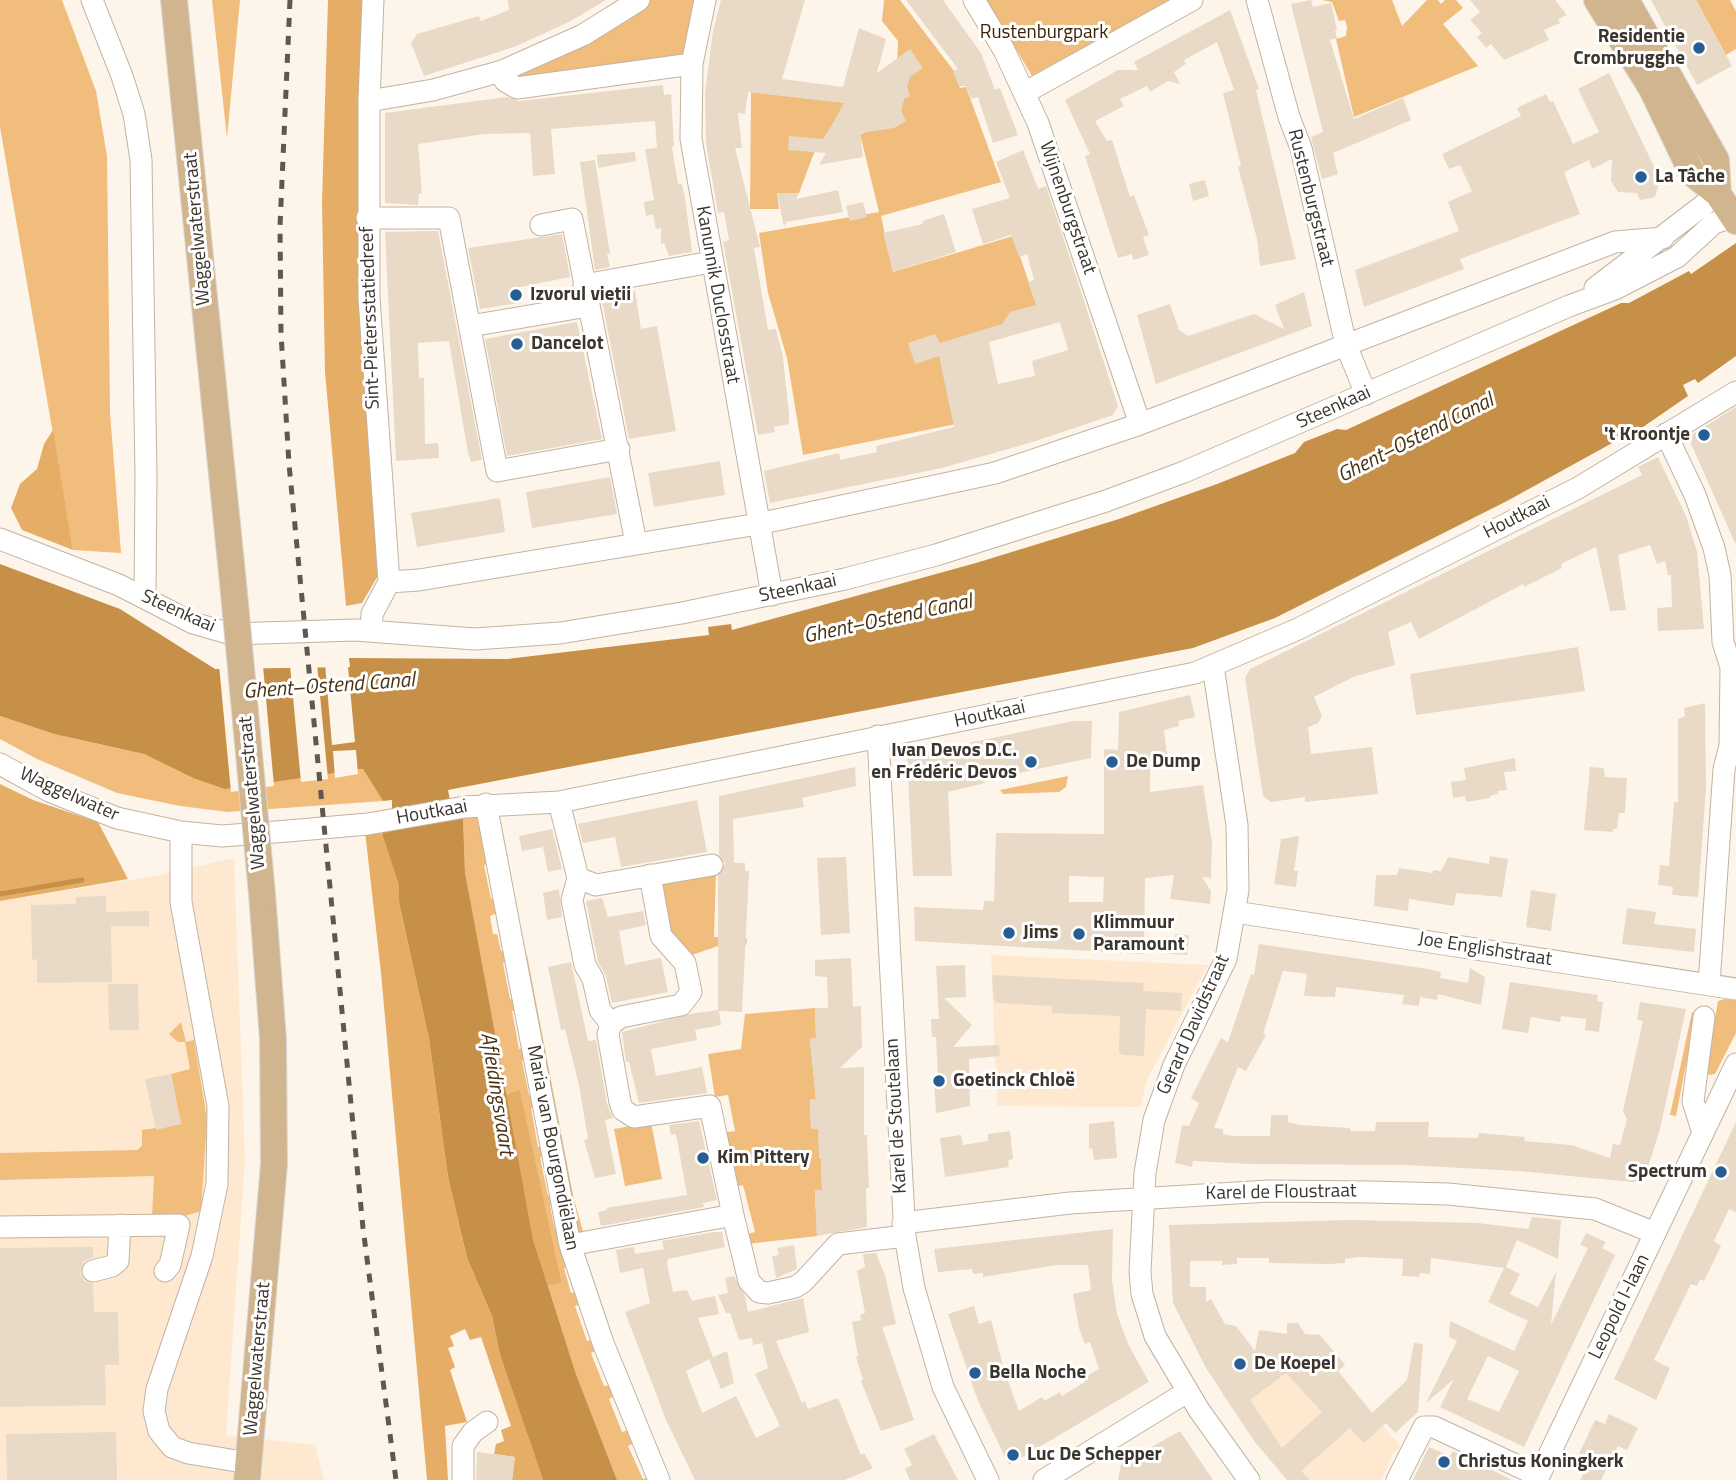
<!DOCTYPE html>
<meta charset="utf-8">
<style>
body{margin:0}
canvas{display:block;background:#fef5ea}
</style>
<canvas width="1736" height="1480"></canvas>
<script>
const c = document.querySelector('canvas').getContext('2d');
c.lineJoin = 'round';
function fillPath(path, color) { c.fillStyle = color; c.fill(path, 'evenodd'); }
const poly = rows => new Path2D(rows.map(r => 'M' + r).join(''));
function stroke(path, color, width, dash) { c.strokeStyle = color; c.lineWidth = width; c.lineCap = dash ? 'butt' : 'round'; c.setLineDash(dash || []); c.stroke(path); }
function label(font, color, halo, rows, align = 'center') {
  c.font = font + ' "Titillium Web",sans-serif'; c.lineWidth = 6; c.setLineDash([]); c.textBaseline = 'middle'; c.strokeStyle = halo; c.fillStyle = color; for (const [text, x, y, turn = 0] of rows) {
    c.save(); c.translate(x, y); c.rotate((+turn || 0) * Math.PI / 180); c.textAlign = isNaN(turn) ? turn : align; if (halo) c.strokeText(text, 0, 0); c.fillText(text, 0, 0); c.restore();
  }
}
const built = poly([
 [234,858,245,1159,226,1435,315,1445,324,1480,0,1480,0,901,160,875],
 [991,955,1208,965,1147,1080,1140,1107,997,1106],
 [1305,1335,1320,1335,1345,1365,1338,1372,1401,1447,1393,1454,1382,1480,1287,1480,1255,1442,1222,1394]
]);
const green = poly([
 [0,0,62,0,96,91,107,156,110,412,121,553,73,550,0,127],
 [212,0,240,0,227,138],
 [649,0,698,0,685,63,586,67,586,71,531,75,524,83,517,78,517,73],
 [884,0,900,0,954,71,960,88,966,87,1001,182,881,216,893,272,1013,236,1037,306,1018,323,940,348,956,424,803,455,787,358,768,293,759,233,879,212,860,134,873,130,901,111,911,71,897,67,898,41,882,21],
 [987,0,1173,0,1032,76],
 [1322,0,1392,0,1402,26,1427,0,1438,0,1441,4,1445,0,1456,0,1463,8,1443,24,1478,66,1354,117,1336,39,1346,36,1347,27,1345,20,1339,21,1332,2],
 [1696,0,1730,0,1736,11,1736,49,1726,55],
 [751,92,847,103,814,153,799,193,777,194,779,209,750,209],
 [0,716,54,734,144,754,193,778,347,773,363,769,383,801,228,812,180,806,117,793,37,759,0,739],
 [1068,776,1066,787,1059,792,1003,794,1000,790],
 [463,817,477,817,478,823,482,822,490,863,484,865,491,899,497,899,499,912,490,916,493,934,497,934,501,951,507,950,509,962,503,963,510,999,516,998,518,1010,512,1011,519,1049,525,1048,527,1059,522,1061,529,1095,534,1095,537,1106,531,1108,538,1147,544,1146,546,1156,540,1157,548,1196,554,1195,556,1204,550,1206,555,1229,560,1228,570,1267,564,1268,571,1293,577,1292,581,1304,575,1306,587,1341,594,1339,598,1350,591,1353,604,1386,610,1385,614,1396,609,1399,622,1432,628,1430,634,1443,628,1446,643,1479,649,1477,651,1480,617,1480,576,1374,548,1286,562,1283,520,1091,505,1095,465,872],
 [716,872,714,937,747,939,746,945,721,945,689,956,669,935,660,885],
 [527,955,573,1195,584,1235,576,1233,522,956],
 [1725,999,1736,1000,1736,1033,1715,1074,1709,1075,1706,1071,1718,1001],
 [815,1008,816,1038,810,1039,816,1099,810,1100,811,1129,818,1129,821,1159,822,1190,815,1191,817,1236,747,1244,743,1235,755,1232,743,1185,731,1188,722,1133,735,1131,728,1095,715,1097,708,1054,741,1049,745,1014],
 [1692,1012,1696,1013,1676,1116,1670,1115],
 [181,1022,186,1042,194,1040,207,1119,201,1211,185,1216,152,1216,154,1176,0,1180,0,1153,137,1150,142,1146,142,1130,181,1124,171,1074,190,1069,185,1042,178,1042,169,1034],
 [651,1122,662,1179,625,1186,614,1129]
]);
const forest = poly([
 [328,0,365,0,379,574,362,603,346,606,325,372,322,202],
 [53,430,73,550,22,530,11,508,20,484,37,469,44,444],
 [0,784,33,800,98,822,128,879,0,901],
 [365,831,382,834,399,886,399,902,429,1039,448,1177,467,1258,492,1316,500,1355,543,1480,512,1480,515,1457,494,1454,496,1444,504,1441,501,1430,511,1426,481,1337,470,1340,465,1329,450,1336,454,1346,448,1348,455,1367,450,1370,467,1422,445,1426,448,1480,427,1480,381,973],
 [520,1090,562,1283,548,1286,533,1239,505,1095]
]);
const water = poly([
 [1736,243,1736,356,1698,383,1695,379,1683,385,1688,396,1627,438,1625,436,1507,501,1275,618,1193,648,448,790,451,805,463,817,465,872,533,1239,576,1374,617,1480,543,1480,500,1355,492,1316,467,1258,448,1177,429,1039,399,902,399,886,382,834,392,810,392,800,383,801,363,769,225,789,193,778,144,754,54,734,0,716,0,564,120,609,215,669,350,667,349,658,507,659,709,635,708,627,731,624,732,630,976,563,1119,519,1217,484,1295,453,1304,442,1337,429,1346,430,1621,303,1629,303,1689,271,1691,274]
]);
const pier = poly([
 [347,656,355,742,332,745,325,664,346,664],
 [317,664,328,779,301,782,290,665],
 [219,665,263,666,274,786,231,792],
 [356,750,358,774,335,778,333,751]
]);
const stream = poly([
 [0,894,82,880]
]);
const building = poly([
 [508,0,606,0,569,22,514,47,424,76,411,43,417,34,479,16,481,21,509,10],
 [721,0,805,0,782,79,843,87,859,28,886,39,877,73,910,49,923,68,910,77,907,87,910,96,904,99,901,110,906,121,894,128,860,133,863,157,819,165,826,153,788,150,789,136,824,139,844,103,748,92,745,114,738,113,742,148,735,148,760,247,754,248,768,330,776,329,783,357,789,414,789,424,774,427,775,432,758,435,723,242,729,240,724,212,718,213,706,144,705,93,713,31],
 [906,0,943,0,981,53,995,90,1000,88,1018,135,993,143,978,97,971,99,966,86,959,86,953,71,958,69],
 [1311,0,1313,7,1331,3,1337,30,1335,30,1337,38,1330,40,1354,119,1403,98,1411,120,1333,153,1338,174,1322,179,1311,137,1323,132,1291,4],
 [1470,0,1555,0,1567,15,1558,19,1560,23,1544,30,1549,40,1504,60,1491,44,1486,48,1477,37,1482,33,1470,20,1480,12],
 [1651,0,1696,0,1732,66,1697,85],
 [1230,10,1259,89,1256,90,1296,259,1260,266,1257,239,1238,167,1241,166,1223,93,1234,90,1217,42,1184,60,1186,64,1174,72,1180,84,1168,81,1150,92,1147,86,1120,99,1124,106,1095,121,1107,141,1112,140,1130,197,1134,195,1149,235,1143,237,1149,255,1133,260,1132,254,1118,258,1085,156,1090,154,1065,100,1118,70,1138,70,1134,62],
 [1609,73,1660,179,1655,197,1640,200,1637,193,1618,192,1611,181,1612,159,1592,169,1589,160,1564,172,1580,214,1460,259,1464,269,1364,307,1355,270,1459,231,1448,202,1472,191,1460,165,1449,169,1442,154,1521,116,1517,108,1546,94,1550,102,1553,101,1573,144,1599,132,1578,89],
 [663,85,664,95,671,94,674,146,672,147,678,184,682,184,685,198,692,252,669,256,664,243,661,244,661,228,656,229,653,214,646,216,644,202,654,200,645,149,657,148,655,121,551,129,555,174,533,176,530,133,484,134,418,144,422,194,419,193,418,205,385,203,385,113,507,97,519,101],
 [1023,150,1038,189,1046,186,1076,276,1118,406,1113,415,1036,441,942,468,770,503,764,471,839,453,840,460,877,452,876,446,954,427,939,356,915,364,908,343,935,334,940,343,1002,324,1010,312,1036,305,1028,282,1034,280,1027,254,1019,257,1011,235,983,244,972,209,1010,198,996,162],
 [1060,322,1068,350,1032,361,1035,376,998,384,989,342],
 [635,152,636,161,598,168,597,155],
 [595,160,610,254,607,254,610,267,595,270,580,162],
 [1205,180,1209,196,1193,201,1189,184],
 [838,190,843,212,786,222,784,227,777,193,799,193,796,199],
 [863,202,867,217,850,221,846,206],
 [944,214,956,252,893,272,883,233,923,224,922,221],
 [438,231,482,460,471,462,468,453,449,341,418,343,419,378,424,378,425,444,438,443,439,458,396,461,385,232],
 [562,234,570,277,516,288,519,303,480,309,468,248],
 [635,291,641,329,657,326,676,431,629,439,601,296],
 [1304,292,1312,326,1156,384,1137,315,1170,304,1179,330,1188,336,1254,314,1284,329,1275,305],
 [577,322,602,439,507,456,485,339],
 [1736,407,1736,543,1735,543,1688,437],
 [1658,457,1686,516,1697,551,1704,629,1658,631,1657,608,1672,607,1671,575,1668,575,1665,561,1657,564,1650,545,1618,555,1626,610,1610,611,1596,547,1561,564,1562,568,1524,587,1523,584,1419,639,1411,622,1388,632,1395,665,1353,677,1314,697,1322,716,1318,723,1308,727,1311,754,1372,747,1378,794,1305,802,1305,797,1271,802,1263,796,1245,678,1250,669,1642,475,1638,467],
 [720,461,725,495,654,507,648,473],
 [610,477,617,514,532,528,526,492],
 [500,498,505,532,417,547,411,513],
 [1578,647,1585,691,1416,715,1410,674],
 [1190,695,1195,717,1178,721,1179,726,1164,730,1167,755,1150,757,1150,792,1203,785,1212,843,1211,878,1202,877,1211,891,1210,904,1170,899,1174,875,1145,878,1144,954,915,941,914,907,983,910,984,901,994,901,996,833,1104,834,1104,749,1118,750,1119,712],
 [1069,876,1104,877,1103,902,1069,902],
 [1705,703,1706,789,1698,897,1672,895,1673,887,1658,885,1660,865,1669,866,1674,802,1678,802,1678,719,1685,716,1684,708],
 [1073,721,1092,721,1091,758,985,780,985,783,948,792,952,876,913,876,907,756],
 [1515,758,1516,771,1504,772,1507,790,1498,791,1498,794,1490,796,1490,798,1466,802,1465,796,1453,798,1451,782,1466,780,1464,768],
 [855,767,856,786,802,798,804,807,733,819,734,863,745,863,745,871,749,871,742,1012,719,1011,721,1025,695,1030,697,1040,651,1049,656,1076,702,1067,707,1093,639,1103,629,1062,626,1062,622,1032,690,1014,718,1010,718,876,725,863,719,854,719,796],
 [1590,767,1604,768,1605,777,1627,778,1625,813,1619,813,1617,829,1613,829,1613,832,1584,830],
 [697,800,707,852,621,867,615,837,583,843,578,824],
 [552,829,562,869,548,872,543,847,522,851,519,836],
 [1299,836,1294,871,1298,871,1296,887,1274,884,1281,839],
 [1490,856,1508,859,1502,897,1456,893,1454,906,1409,899,1408,911,1374,906,1376,875,1397,875,1399,868,1433,873,1433,870,1441,871,1448,857,1489,864],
 [846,857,850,933,821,935,817,858],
 [559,889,562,917,547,920,543,893],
 [1531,890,1556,894,1551,931,1526,927],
 [106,896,106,912,149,911,149,926,111,926,112,982,37,983,37,959,32,960,31,905,76,904,76,897],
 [602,898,608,917,643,911,646,925,619,931,625,965,661,958,668,992,612,1003,606,976,598,962,586,901],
 [1627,908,1656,912,1654,924,1696,929,1694,952,1622,944],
 [1175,934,1189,935,1187,955,1163,953,1165,937,1175,937],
 [1259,944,1428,969,1441,972,1440,978,1468,983,1470,968,1485,977,1481,1005,1438,994,1437,1000,1420,997,1419,1006,1402,1004,1404,995,1336,987,1335,997,1304,996,1307,974,1283,971,1263,1034,1266,1035,1246,1071,1238,1067,1214,1128,1223,1129,1223,1134,1232,1136,1270,1136,1271,1115,1288,1115,1288,1122,1300,1125,1350,1128,1350,1131,1375,1131,1376,1122,1429,1122,1428,1137,1478,1138,1479,1133,1525,1137,1524,1141,1571,1145,1610,1158,1613,1144,1620,1145,1627,1119,1623,1111,1643,1021,1637,1020,1640,1002,1686,1009,1660,1129,1643,1183,1518,1171,1405,1165,1250,1164,1193,1161,1192,1167,1175,1163,1182,1125,1189,1126,1199,1103,1191,1098,1221,1038,1228,1042,1251,974,1254,975],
 [851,958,853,1007,861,1006,862,1047,840,1068,864,1067,864,1135,867,1135,869,1188,866,1188,867,1227,817,1236,815,1190,822,1190,821,1159,819,1159,818,1129,811,1129,810,1099,816,1099,810,1039,816,1038,815,1008,828,1008,827,977,815,976,815,960],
 [571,962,588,1041,596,1040,607,1104,613,1118,605,1120,616,1174,595,1178,584,1140,588,1139,579,1085,565,1029,561,1030,548,967],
 [965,965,966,997,944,998,972,1025,953,1047,999,1045,1000,1056,969,1059,970,1106,936,1113,934,1078,938,1078,936,1037,932,1037,931,1019,939,1019,936,966],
 [992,975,1144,983,1143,991,1182,993,1181,1011,1146,1009,1144,1056,1123,1055,1119,1053,1120,1016,1052,1013,1052,1006,999,1003,994,1001],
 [1510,982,1598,995,1597,1001,1603,1002,1599,1032,1585,1030,1586,1019,1561,1016,1560,1022,1531,1017,1528,1033,1502,1029],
 [108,984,138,984,139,1030,109,1030],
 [171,1074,181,1124,156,1130,145,1079],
 [699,1121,717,1200,703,1203,704,1207,601,1226,598,1212,607,1210,606,1208,687,1195,676,1134,671,1135,669,1125],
 [1114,1121,1117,1158,1094,1160,1092,1148,1089,1149,1089,1124],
 [1736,1122,1736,1212,1729,1209,1714,1241,1721,1246,1704,1281,1700,1279,1697,1286,1691,1284,1654,1360,1670,1368,1656,1400,1614,1379],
 [1010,1131,1013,1159,1008,1160,1009,1167,945,1177,940,1138,961,1135,963,1145,988,1141,988,1134],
 [1532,1217,1561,1220,1558,1259,1517,1240,1506,1267,1520,1274,1510,1294,1538,1307,1556,1272,1551,1325,1588,1248,1580,1245,1586,1233,1606,1242,1602,1248,1615,1255,1524,1447,1440,1407,1454,1379,1426,1403,1457,1341,1449,1337,1450,1321,1514,1351,1528,1321,1488,1302,1504,1268,1431,1258,1430,1274,1420,1273,1419,1277,1402,1276,1403,1259,1360,1257,1345,1259,1345,1263,1329,1264,1269,1263,1269,1258,1237,1258,1237,1264,1222,1265,1222,1261,1190,1261,1190,1287,1206,1287,1206,1302,1211,1299,1225,1324,1236,1326,1255,1351,1259,1330,1287,1334,1287,1323,1298,1323,1305,1334,1320,1335,1345,1365,1338,1371,1372,1413,1407,1380,1414,1343,1423,1344,1418,1412,1395,1433,1386,1423,1364,1443,1350,1428,1301,1471,1310,1480,1287,1480,1255,1442,1206,1368,1173,1303,1169,1225,1351,1220,1478,1223,1528,1229],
 [1488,1356,1519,1371,1499,1412,1467,1399],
 [1286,1373,1322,1412,1282,1448,1250,1400],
 [1113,1229,1112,1281,1117,1314,1128,1344,1149,1382,1009,1465,978,1401,948,1314,974,1306,979,1324,991,1320,1005,1373,1019,1411,1042,1397,1044,1401,1060,1392,1062,1396,1085,1382,1083,1378,1099,1369,1090,1342,1085,1344,1079,1328,1073,1294,1091,1290,1088,1265,1057,1265,983,1277,983,1273,973,1274,972,1269,938,1272,934,1249],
 [714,1232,722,1232,725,1247,668,1259,667,1264,673,1292,687,1290,692,1301,715,1296,719,1314,698,1318,713,1357,686,1371,702,1413,736,1396,756,1438,780,1426,755,1374,768,1368,762,1343,753,1345,752,1338,739,1340,730,1313,726,1313,718,1295,728,1293,725,1278,734,1276,745,1296,748,1312,803,1298,809,1332,776,1341,802,1403,805,1401,808,1409,838,1398,861,1455,864,1453,873,1468,845,1480,695,1480,666,1420,625,1312,650,1303,643,1268,620,1273,616,1250,634,1247,635,1254,664,1249,662,1241],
 [794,1245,797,1269,776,1278,772,1256,779,1255,777,1248],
 [93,1247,93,1257,83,1262,80,1274,84,1281,93,1284,94,1312,118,1312,119,1365,105,1365,106,1405,0,1407,0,1248],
 [876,1253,885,1275,896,1324,882,1327,914,1420,881,1431,861,1381,863,1380,856,1357,858,1356,852,1322,861,1320,860,1315,865,1313,857,1271,865,1267,863,1254],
 [727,1351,734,1383,721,1389,709,1359],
 [1609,1414,1638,1428,1627,1450,1618,1446,1601,1480,1580,1480,1585,1471,1577,1458,1595,1420,1605,1424],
 [1180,1431,1213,1480,1118,1480,1121,1464],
 [116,1432,117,1480,7,1480,6,1434],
 [934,1434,958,1480,910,1480,905,1469,912,1465,904,1449],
 [1429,1447,1450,1456,1453,1451,1512,1480,1413,1480],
 [477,1452,515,1457,512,1480,476,1480]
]);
const minor = poly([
 [92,0,122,76,134,114,141,160,146,476,145,598],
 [705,0,692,64,691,139,772,595],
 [974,0,1004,50,1038,123,1140,424],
 [1257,0,1289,117,1301,148,1346,345,1366,394],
 [502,71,505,81,517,88,692,64],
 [1026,92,1192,0],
 [369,101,433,90,502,71,583,35,639,0],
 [367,218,449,218,497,471,619,449],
 [541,225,572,219,636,543],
 [584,285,711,262],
 [1595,288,1718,194],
 [470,326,588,306],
 [1666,434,1695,495,1714,548,1720,575,1723,642,1731,667,1730,746,1724,769,1709,984],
 [0,539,119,585,193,623,231,634,355,630,475,639,560,633,682,613,845,579,936,555,1106,501,1184,472,1569,306,1615,289,1677,257,1714,223,1733,217],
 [389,582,419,580,758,524,995,473,1140,424,1615,242,1663,238],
 [371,631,372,614,389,582,369,298,369,101,373,0],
 [1213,666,1237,825,1238,890,1226,959,1174,1065,1154,1120,1145,1173,1140,1272,1142,1294,1155,1336,1199,1410,1249,1480],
 [878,736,905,1236,914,1288,943,1387,988,1480],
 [0,764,49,791,117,818,181,832,222,836,288,831,368,824,465,807,559,802,1195,673,1298,629,1578,488,1736,392],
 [559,802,578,878,572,900,585,965,593,979,600,1010,611,1024],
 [486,804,570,1245,603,1343,659,1480],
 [181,832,181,902,218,1106,217,1184,202,1256,157,1389,154,1411,159,1431,172,1447,188,1453,249,1463],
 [650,875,661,936,685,963,691,992,681,1005,621,1017,611,1024,608,1034,620,1102,623,1110,634,1117,710,1106,733,1215],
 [578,878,596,885,712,865],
 [1235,912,1736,989],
 [1703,1133,1693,1101,1704,1017],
 [903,1223,1070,1203,1269,1191,1371,1192,1448,1194,1595,1209,1655,1233],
 [0,1227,179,1225,170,1265,165,1271],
 [570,1245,733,1215,749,1281,759,1292,768,1293,795,1287,803,1282,838,1244,905,1236],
 [93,1271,112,1266,118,1261,120,1225],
 [463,1480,463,1446,473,1432,487,1422],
 [1044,1480,1187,1392],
 [1397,1480,1424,1427,1434,1427,1539,1476],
 [1537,1480,1736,1064]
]);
const major = poly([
 [174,0,234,593],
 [1597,0,1652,89,1692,173,1718,194,1736,221],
 [1626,0,1716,160,1718,194],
 [247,1480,274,1164,273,1039,262,894]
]);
const rail = poly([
 [290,0,280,226,281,333,289,464,363,1228,396,1480]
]);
const majorBridge = poly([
 [234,593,262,894]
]);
const markers = [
 [1699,48,7,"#275d95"],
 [1641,177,7,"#275d95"],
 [516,295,7,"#275d95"],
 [517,344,7,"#275d95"],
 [1704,435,7,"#275d95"],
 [1031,762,7,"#275d95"],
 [1112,762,7,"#275d95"],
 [1009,933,7,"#275d95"],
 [1079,934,7,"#275d95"],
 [939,1081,7,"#275d95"],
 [703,1158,7,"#275d95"],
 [1721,1172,7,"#275d95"],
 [1240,1364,7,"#275d95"],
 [975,1373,7,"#275d95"],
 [1013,1455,7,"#275d95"],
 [1444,1462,7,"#275d95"]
];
const parkNames = [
 ["Rustenburgpark",1044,33]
];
const poiNames = [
 ["Residentie",1685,37,"right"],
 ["Crombrugghe",1685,59,"right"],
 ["La Tâche",1655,177],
 ["Izvorul vieţii",530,295],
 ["Dancelot",531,344],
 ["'t Kroontje",1690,435,"right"],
 ["Ivan Devos D.C.",1017,751,"right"],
 ["en Frédéric Devos",1017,773,"right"],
 ["De Dump",1126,762],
 ["Klimmuur",1093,923],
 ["Paramount",1093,945],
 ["Jims",1023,933],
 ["Goetinck Chloë",953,1081],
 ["Kim Pittery",717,1158],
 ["Spectrum",1707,1172,"right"],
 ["De Koepel",1254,1364],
 ["Bella Noche",989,1373],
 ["Luc De Schepper",1027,1455],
 ["Christus Koningkerk",1458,1462]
];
const streetNames = [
 ["Rustenburgstraat",1310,198,76],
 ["Wijnenburgstraat",1067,208,71],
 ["Waggelwaterstraat",198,229,-95],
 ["Kanunnik Duclosstraat",717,295,80],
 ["Sint-Pietersstatiedreef",371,318,-92],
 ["Steenkaai",1334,408,-24],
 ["Houtkaai",1517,518,-27],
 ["Steenkaai",798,589,-12],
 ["Steenkaai",178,612,24],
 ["Houtkaai",990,715,-12],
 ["Waggelwaterstraat",253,793,-95],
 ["Waggelwater",69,795,24],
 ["Houtkaai",432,813,-10],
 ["Joe Englishstraat",1485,950,9],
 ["Gerard Davidstraat",1194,1025,-66],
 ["Karel de Stoutelaan",897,1116,-93],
 ["Maria van Bourgondiëlaan",552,1148,79],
 ["Karel de Floustraat",1281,1193,-1],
 ["Leopold I-laan",1620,1307,-64],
 ["Waggelwaterstraat",258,1359,-85]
];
const waterNames = [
 ["Ghent–Ostend Canal",1416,439,-27],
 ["Ghent–Ostend Canal",888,620,-12],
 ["Ghent–Ostend Canal",329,687,-4],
 ["Afleidingsvaart",496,1094,81]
];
fillPath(built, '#fee9d0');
fillPath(green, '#f0bd7d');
fillPath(forest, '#e5ad65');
fillPath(water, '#c79048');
fillPath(pier, '#fef5ea');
stroke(stream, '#c79048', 5);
fillPath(building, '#e9d9c7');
stroke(minor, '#c2b3a2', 23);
stroke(major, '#d8d7d5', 28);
stroke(minor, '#fff', 21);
stroke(major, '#d1b58e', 26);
stroke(rail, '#5f5851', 5, [9, 9]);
stroke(majorBridge, '#d8d7d5', 28, []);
stroke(majorBridge, '#d1b58e', 26);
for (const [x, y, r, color] of markers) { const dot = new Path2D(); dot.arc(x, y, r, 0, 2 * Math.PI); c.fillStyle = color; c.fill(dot); stroke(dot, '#fff', 2.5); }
label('19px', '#3a2404', '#fff', parkNames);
label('bold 19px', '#3b352e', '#fff', poiNames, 'left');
label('19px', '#3b352e', '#fff', streetNames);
label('italic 21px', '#493212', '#fff', waterNames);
</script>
